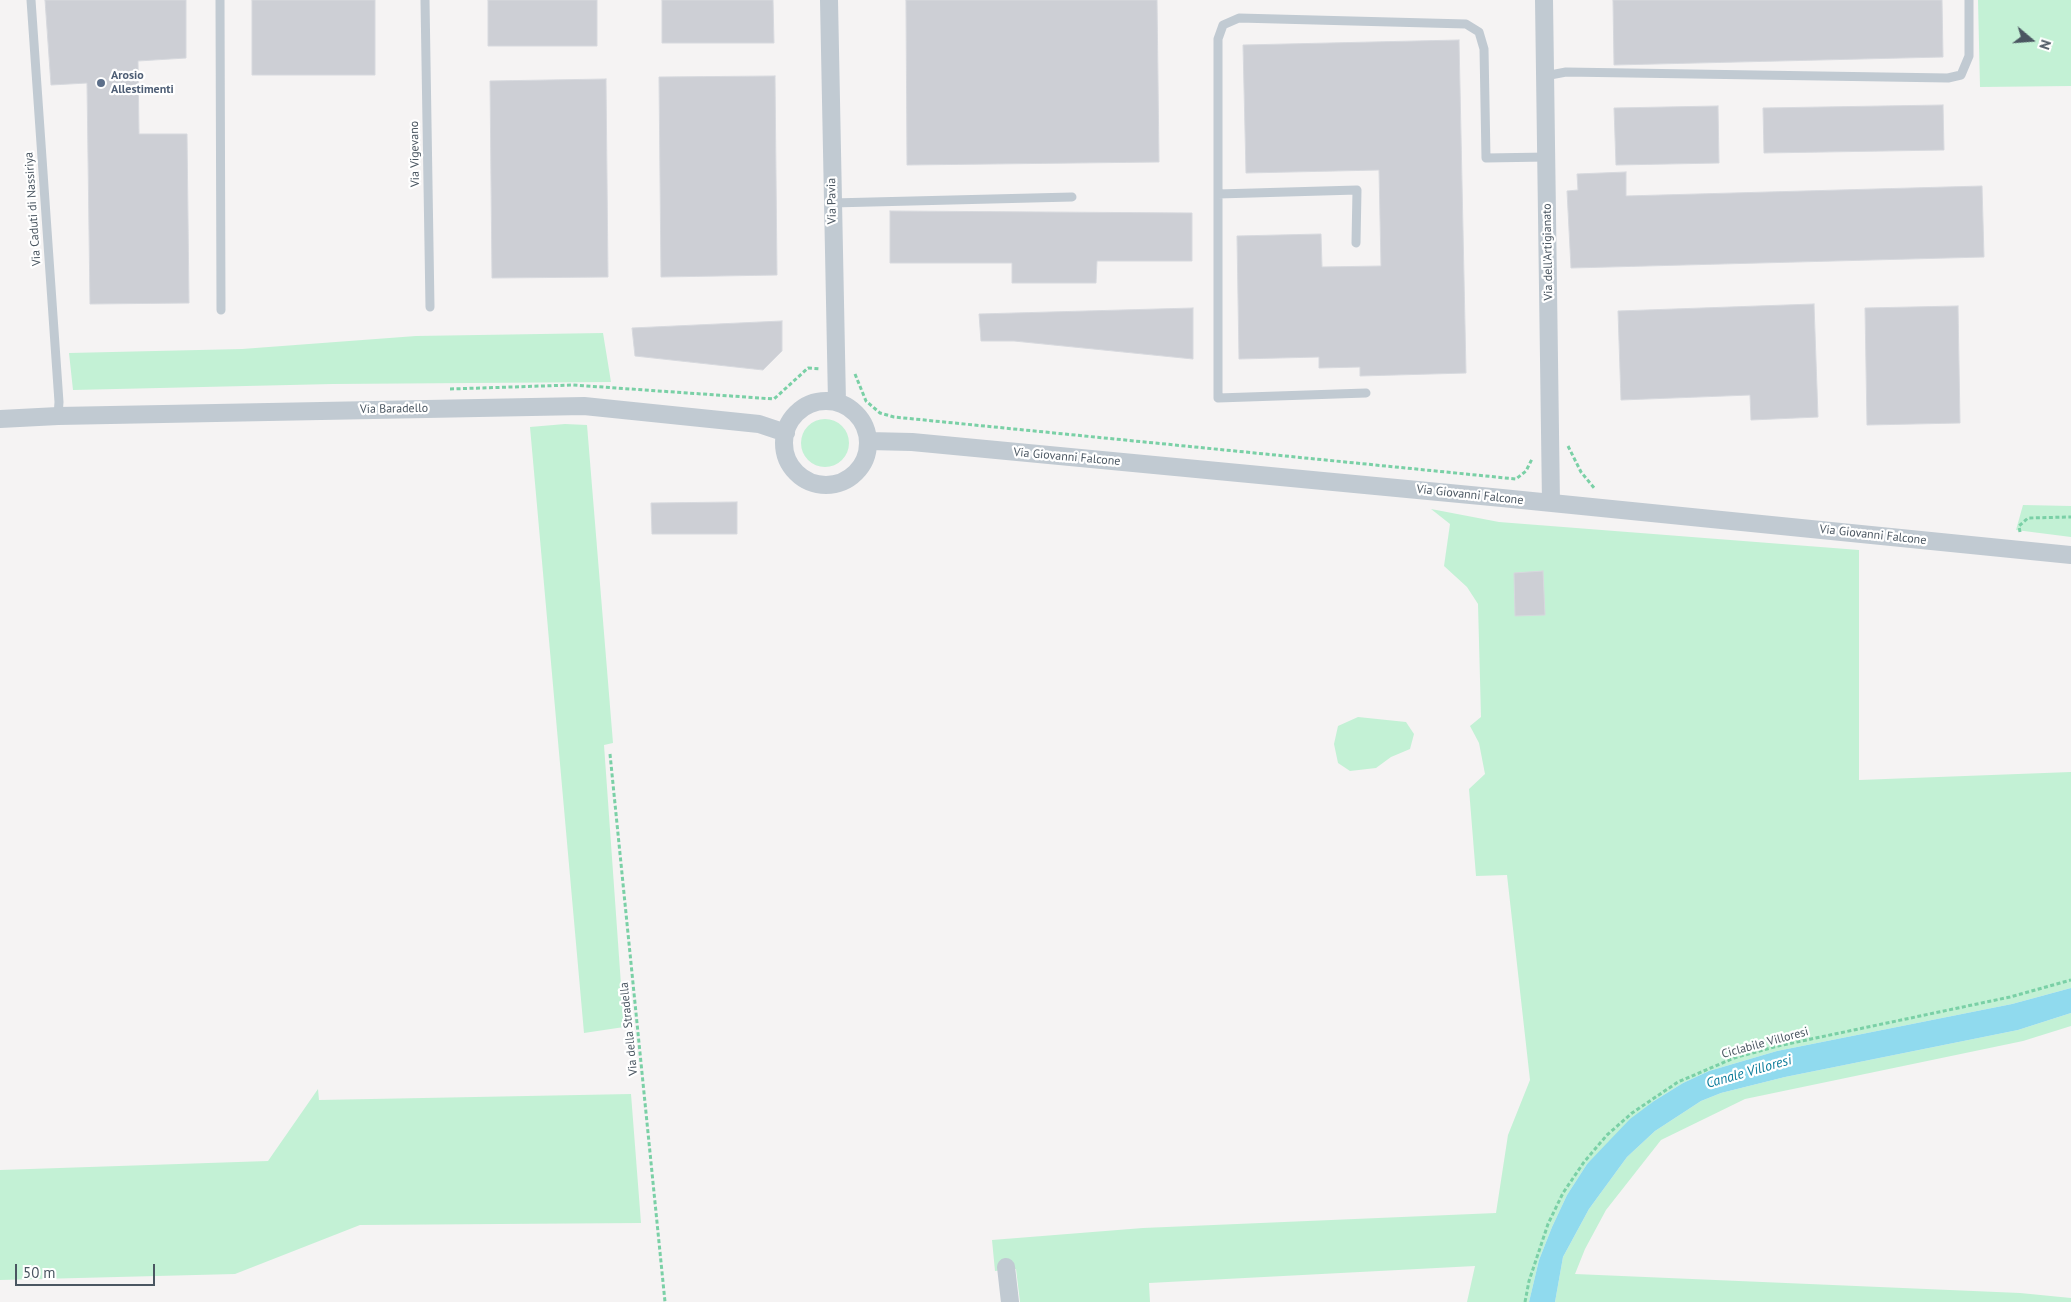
<!DOCTYPE html>
<style>
body{margin:0}
#map{position:relative;width:2071px;height:1302px;overflow:hidden;background:#f5f3f3;font-family:"PT Sans",sans-serif}
canvas{display:block}
.north{position:absolute;left:2006px;top:15px;width:50px;height:50px;-webkit-text-stroke:4px #fff;paint-order:stroke;rotate:108deg;font-size:14px;font-weight:700;line-height:20px;text-align:center;color:#4a5661}
.north::after{content:'';display:block;margin:auto;width:18px;height:22px;background:#4a5661;clip-path:polygon(50% 0,100% 100%,50% 72%,0 100%)}
.scale{position:absolute;left:15px;top:1264px;width:140px;height:22px;box-sizing:border-box;border:2px solid #4a5661;border-top:0;padding-left:6px;font-size:15px;line-height:18px;white-space:nowrap;color:#4a5661;-webkit-text-stroke:4px #fff;paint-order:stroke}
</style>
<div id="map">
<canvas width="2071" height="1302"></canvas>
<div class="north">N</div>
<div class="scale">50 m</div>
</div>
<script>
const c = document.querySelector('canvas').getContext('2d');
c.lineJoin = 'round';
function fillPath(path, color) { c.fillStyle = color; c.fill(path, 'evenodd'); }
const poly = rows => new Path2D(rows.map(r => 'M' + r).join(''));
function stroke(path, color, width, dash) { c.strokeStyle = color; c.lineWidth = width; c.lineCap = dash ? 'butt' : 'round'; c.setLineDash(dash || []); c.stroke(path); }
function label(font, color, halo, rows, align = 'center') {
  c.font = font + ' "PT Sans",sans-serif'; c.lineWidth = 4.5; c.setLineDash([]); c.textBaseline = 'middle'; c.strokeStyle = halo; c.fillStyle = color; for (const [text, x, y, turn = 0] of rows) {
    c.save(); c.translate(x, y); c.rotate((+turn || 0) * Math.PI / 180); c.textAlign = isNaN(turn) ? turn : align; if (halo) c.strokeText(text, 0, 0); c.fillText(text, 0, 0); c.restore();
  }
}
const green = poly([
 [1978,0,2071,0,2071,86,1980,87],
 [603,333,611,382,333,384,73,390,69,353,242,349,416,336],
 '801 443a24 24 0 1 1 48 0a24 24 0 1 1-48 0Z',
 [565,424,587,425,613,743,604,745,624,1027,584,1033,530,427],
 [2023,505,2071,506,2071,537,2016,530],
 [1431,509,1499,522,1859,550,1859,780,2071,772,2071,988,2012,1004,1777,1051,1709,1071,1683,1083,1654,1101,1587,1164,1567,1195,1552,1227,1539,1260,1529,1302,1467,1302,1475,1266,1149,1283,1150,1302,1020,1302,1016,1269,995,1271,992,1240,1143,1228,1496,1213,1508,1135,1530,1080,1507,875,1476,876,1469,789,1485,774,1479,743,1470,726,1481,717,1478,604,1467,587,1444,566,1450,524],
 [1358,717,1406,722,1414,734,1410,749,1391,757,1376,768,1350,771,1338,763,1334,744,1338,726],
 [2071,1013,2071,1026,2023,1041,1745,1099,1661,1140,1606,1210,1585,1249,1575,1274,2020,1293,2071,1298,2071,1302,1555,1302,1563,1257,1589,1209,1627,1157,1655,1131,1701,1101,1721,1093,1785,1077,2018,1030],
 [318,1089,319,1100,631,1094,641,1223,360,1225,235,1274,0,1280,0,1170,268,1161]
]);
const water = poly([
 [2071,988,2071,1013,2018,1030,1785,1077,1721,1093,1701,1101,1655,1131,1627,1157,1589,1209,1563,1257,1555,1302,1529,1302,1539,1260,1552,1227,1567,1195,1587,1164,1630,1119,1654,1101,1683,1083,1709,1071,1777,1051,2012,1004]
]);
const building = poly([
 [45,0,186,0,186,58,138,61,139,134,187,134,189,303,90,304,87,83,51,85,45,0],
 [252,0,375,0,375,75,252,75,252,0],
 [488,0,597,0,597,46,488,46,488,0],
 [662,0,773,0,774,43,662,43,662,0],
 [906,0,1157,0,1159,162,907,165,906,0],
 [1613,0,1942,0,1943,57,1614,65,1613,0],
 [1459,40,1466,373,1360,376,1360,367,1319,368,1319,357,1239,359,1237,236,1321,234,1322,267,1381,266,1379,170,1246,173,1243,45,1459,40],
 [775,76,777,275,661,277,659,77,775,76],
 [606,79,608,277,492,278,490,81,606,79],
 [1943,105,1944,150,1764,153,1763,108,1943,105],
 [1718,106,1719,163,1616,165,1614,108,1718,106],
 [1626,172,1626,196,1982,186,1984,257,1571,268,1567,191,1578,190,1577,174,1626,172],
 [890,211,1192,213,1192,261,1097,261,1096,283,1012,283,1012,263,890,263,890,211],
 [1814,304,1818,417,1751,420,1750,395,1621,400,1618,311,1814,304],
 [1958,306,1960,423,1867,425,1865,308,1958,306],
 [1193,308,1193,359,1014,341,981,341,979,314,1193,308],
 [782,321,782,351,763,370,635,356,632,328,782,321],
 [737,502,737,534,652,534,651,503,737,502],
 [1543,571,1545,615,1515,616,1514,573,1543,571]
]);
const path = poly([
 [855,374,866,401,880,413,894,417,1516,479,1526,471,1532,459],
 [450,389,573,385,774,399,808,368,820,369],
 [1568,446,1581,472,1595,489],
 [2020,532,2019,526,2028,518,2071,517],
 [610,754,665,1302],
 [1525,1302,1529,1281,1548,1224,1563,1193,1584,1162,1607,1135,1632,1113,1678,1082,1734,1058,1778,1046,2010,997,2071,980]
]);
const lane = poly([
 [31,0,59,402,58,416],
 [220,0,221,310],
 [425,0,430,307],
 [1545,76,1566,72,1948,78,1961,75,1969,56,1969,0],
 [1218,194,1357,190,1356,243],
 [832,203,1072,197],
 [1366,393,1218,398,1218,39,1223,25,1239,18,1466,24,1479,32,1484,49,1486,158,1547,157]
]);
const street = poly([
 [829,0,837,402],
 [1544,0,1551,503],
 '784 443a42 42 0 1 1 84 0a42 42 0 1 1-84 0Z',
 [0,419,58,416,584,406,759,424,786,433],
 [868,441,912,442,1502,498,2071,555],
 [1006,1267,1010,1302]
]);
const markers = [
 [101,83,5,"#5c6f8a"]
];
const serviceNames = [
 ["Arosio",111,76],
 ["Allestimenti",111,90]
];
const streetNames = [
 ["Via Vigevano",415,154,-91],
 ["Via Pavia",832,201,-91],
 ["Via Caduti di Nassiriya",33,209,-94],
 ["Via dell'Artigianato",1548,252,-91],
 ["Via Baradello",394,409,-1],
 ["Via Giovanni Falcone",1067,457,5],
 ["Via Giovanni Falcone",1470,495,6],
 ["Via Giovanni Falcone",1873,535,6],
 ["Via della Stradella",629,1029,-96],
 ["Ciclabile Villoresi",1765,1043,-15]
];
const waterNames = [
 ["Canale Villoresi",1749,1072,-16]
];
fillPath(green, '#c3f1d5');
fillPath(water, '#90daee');
fillPath(building, '#cdcfd5');
stroke(building, '#d7d9de', 1);
stroke(path, '#7ad0a6', 3, [4, 2.5]);
stroke(lane, '#c1cad2', 9);
stroke(street, '#c1cad2', 18);
for (const [x, y, r, color] of markers) { const dot = new Path2D(); dot.arc(x, y, r, 0, 2 * Math.PI); c.fillStyle = color; c.fill(dot); stroke(dot, '#fff', 2); }
label('bold 12px', '#4e5e75', '#fff', serviceNames, 'left');
label('12px', '#4a5661', '#fff', streetNames);
label('italic 14px', '#0c7c9b', '#fff', waterNames);
</script>
